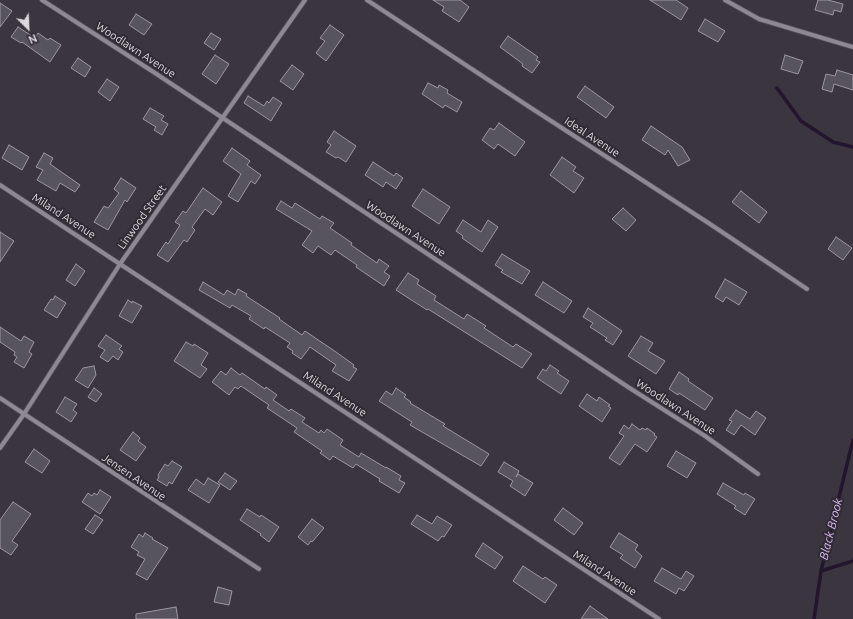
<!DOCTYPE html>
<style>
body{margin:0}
#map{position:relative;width:853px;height:619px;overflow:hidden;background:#3a353e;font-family:Ubuntu,sans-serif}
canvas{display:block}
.north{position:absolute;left:8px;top:8px;width:40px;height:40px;-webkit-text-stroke:3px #302b34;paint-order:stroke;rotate:156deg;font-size:11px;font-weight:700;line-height:16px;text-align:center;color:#dbd8dd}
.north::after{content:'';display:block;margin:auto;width:14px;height:18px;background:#dbd8dd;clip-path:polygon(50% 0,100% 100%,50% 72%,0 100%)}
</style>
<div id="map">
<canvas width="853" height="619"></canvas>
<div class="north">N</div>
</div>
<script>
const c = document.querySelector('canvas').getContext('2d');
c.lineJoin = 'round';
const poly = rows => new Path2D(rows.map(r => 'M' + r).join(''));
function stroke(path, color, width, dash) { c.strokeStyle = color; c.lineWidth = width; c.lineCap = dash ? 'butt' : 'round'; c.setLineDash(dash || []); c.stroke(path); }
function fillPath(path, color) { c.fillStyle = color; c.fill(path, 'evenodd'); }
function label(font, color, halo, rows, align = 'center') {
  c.font = font + ' Ubuntu,sans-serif'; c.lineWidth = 4; c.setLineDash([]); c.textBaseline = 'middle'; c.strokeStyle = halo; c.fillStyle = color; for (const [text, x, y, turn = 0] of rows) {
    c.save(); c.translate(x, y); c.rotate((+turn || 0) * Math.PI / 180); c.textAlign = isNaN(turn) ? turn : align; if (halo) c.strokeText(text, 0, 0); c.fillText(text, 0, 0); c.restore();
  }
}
const stream = poly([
 [777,88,801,121,833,142,853,147],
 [821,571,853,561],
 [814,619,821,571,853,440]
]);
const building = poly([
 [433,0,460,0,469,7,459,22,442,11,444,7,433,0],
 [650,0,676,0,688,8,681,20,650,0],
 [818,0,828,0,843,4,841,12,834,10,833,15,815,10,818,0],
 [0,3,12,11,0,27,0,3],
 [136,14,152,24,144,35,129,25,136,14],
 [705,19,725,31,718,42,698,31,705,19],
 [330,25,344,35,326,61,316,53,325,41,320,38,330,25],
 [18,27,35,38,38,33,48,40,50,38,61,45,50,62,22,42,21,43,11,37,18,27],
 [211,33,221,39,214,50,204,43,211,33],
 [508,36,538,57,536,60,540,62,532,73,522,66,523,64,500,47,508,36],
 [215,55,229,64,216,84,202,74,215,55],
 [785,55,803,61,798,74,781,69,785,55],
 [78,58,91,67,85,77,71,68,78,58],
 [292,65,304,74,293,90,280,81,292,65],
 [837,70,853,75,853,90,834,84,832,92,822,89,826,74,835,76,837,70],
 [107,79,119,87,110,101,98,92,107,79],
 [428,83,438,88,439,85,448,90,447,93,462,102,457,112,445,105,443,108,422,94,428,83],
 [585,86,614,107,606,118,577,97,585,86],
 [248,96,264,106,267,101,269,103,273,97,282,103,271,121,244,103,248,96],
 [150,108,164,116,161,120,168,124,162,135,154,130,156,127,143,119,150,108],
 [499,123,525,142,515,156,498,144,494,149,482,140,490,128,494,130,499,123],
 [651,126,682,147,690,160,678,166,668,150,665,155,642,140,651,126],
 [334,131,356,146,346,162,338,157,336,158,326,152,331,145,327,142,334,131],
 [9,145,29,157,22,170,2,158,9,145],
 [232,148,250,161,247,165,261,175,255,184,251,181,238,202,228,196,241,174,223,161,232,148],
 [44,153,53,158,50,164,80,185,75,192,60,183,56,191,37,180,43,170,36,167,44,153],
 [562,157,576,167,573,171,584,178,574,193,550,175,562,157],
 [373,162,394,176,396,173,403,178,396,189,386,182,383,187,365,175,373,162],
 [121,178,136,188,127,202,125,200,108,230,94,222,104,206,108,208,119,193,114,189,121,178],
 [203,188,222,202,213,215,205,209,192,227,195,230,187,242,184,240,168,262,157,255,166,242,168,244,180,225,175,222,183,211,186,213,203,188],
 [423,189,450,207,439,224,412,206,423,189],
 [741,191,767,212,759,223,732,202,741,191],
 [281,201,292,208,295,203,320,219,322,216,334,223,330,228,352,243,351,245,377,263,379,259,389,266,384,272,390,276,384,286,356,267,357,265,335,250,331,255,318,246,313,253,302,245,312,231,276,209,281,201],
 [623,208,636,220,626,231,612,219,623,208],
 [463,220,481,232,488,220,498,227,482,252,462,238,463,236,456,231,463,220],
 [0,232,14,241,0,262,0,232],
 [836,237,852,248,843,260,828,249,836,237],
 [502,254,530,271,522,284,501,272,503,270,495,265,502,254],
 [76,264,85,271,75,286,66,280,76,264],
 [408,273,419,280,417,284,436,296,434,300,464,319,467,314,486,326,484,328,513,347,516,344,532,354,522,368,428,309,427,310,396,290,408,273],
 [725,279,747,292,739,305,726,297,723,302,715,297,725,279],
 [203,282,224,295,227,290,235,295,238,289,247,294,246,296,280,318,279,319,302,335,305,331,336,352,354,365,353,367,357,369,349,381,332,371,336,365,310,347,301,359,292,353,293,351,287,347,290,343,265,327,264,329,249,319,251,316,232,305,230,308,199,290,203,282],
 [543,282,572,301,564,313,535,295,543,282],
 [55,296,66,303,57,318,44,310,51,299,53,300,55,296],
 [128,300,132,303,132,301,142,306,132,323,119,316,128,300],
 [588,308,622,331,613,345,605,340,607,338,590,327,593,323,583,317,588,308],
 [0,327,21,341,24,336,34,342,29,352,32,354,24,368,14,362,17,357,14,355,15,352,0,342,0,327],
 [106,335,122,346,119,349,123,352,118,360,113,356,108,362,100,357,105,350,98,346,106,335],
 [641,336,653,343,648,351,665,361,656,374,628,356,641,336],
 [186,342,193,346,194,344,208,353,201,365,207,369,200,378,174,361,186,342],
 [550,365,559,371,557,373,569,381,561,394,537,378,543,369,546,371,550,365],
 [94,366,96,375,88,388,75,380,83,368,94,366],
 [231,368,240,375,242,373,265,389,266,387,277,395,273,400,289,411,291,409,305,418,302,422,319,433,321,430,324,433,327,429,343,440,340,445,359,457,361,453,386,468,386,467,401,476,399,480,405,483,399,493,379,481,380,479,356,464,353,468,333,456,330,460,320,453,322,451,294,432,297,428,267,408,269,405,241,386,238,389,235,387,229,395,212,382,221,371,226,375,231,368],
 [679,372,689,379,688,381,713,398,705,410,679,393,678,395,669,389,679,372],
 [94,388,102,394,96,402,88,397,94,388],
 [396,388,406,395,404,397,411,402,410,403,445,424,443,426,489,454,481,466,410,425,412,422,379,401,386,391,392,395,396,388],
 [587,394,597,401,599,397,610,405,608,406,611,408,602,422,579,406,587,394],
 [65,397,77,404,73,410,77,413,71,422,56,412,65,397],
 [736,410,750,419,756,411,766,418,755,435,741,425,734,435,726,430,732,421,729,420,736,410],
 [632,424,640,430,642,428,646,430,647,428,655,434,654,435,657,437,647,452,635,444,620,465,609,458,624,436,619,433,624,425,629,429,632,424],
 [133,432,140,438,138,441,146,447,136,461,120,450,133,432],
 [34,449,50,461,42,473,25,462,34,449],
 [676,451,696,463,687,478,667,466,676,451],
 [172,461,182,467,172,484,169,482,167,486,157,480,159,477,158,475,165,464,168,466,172,461],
 [504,462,519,471,516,477,518,474,533,483,525,496,510,486,513,481,498,472,504,462],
 [225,473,237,481,230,490,218,482,225,473],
 [208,478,220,485,209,503,188,490,196,479,204,485,208,478],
 [723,483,744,495,745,493,755,499,745,515,734,508,736,506,717,494,723,483],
 [100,490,111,497,100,514,82,502,88,493,92,496,94,493,97,495,100,490],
 [13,502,31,514,12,541,18,545,11,555,0,548,0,520,13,502],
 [563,508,583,523,574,535,554,520,563,508],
 [247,509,260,517,261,515,279,527,269,542,260,535,261,534,240,520,247,509],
 [95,515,103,520,93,534,85,529,95,515],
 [417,515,432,524,437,516,452,525,444,537,442,536,438,541,411,524,417,515],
 [312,519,324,528,312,542,311,541,308,545,298,537,312,519],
 [145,533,153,538,152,539,168,548,147,580,136,574,145,559,137,555,139,552,131,547,139,534,143,537,145,533],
 [619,533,638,545,635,550,642,556,635,568,620,558,623,555,610,547,619,533],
 [483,543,503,557,495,569,475,556,483,543],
 [523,566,543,579,545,577,557,585,545,603,513,581,523,566],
 [662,568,681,579,686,571,694,576,684,591,679,588,676,594,654,581,662,568],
 [218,587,232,591,229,605,214,602,218,587],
 [590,606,608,619,581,619,590,606],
 [176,607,178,619,136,619,136,614,176,607]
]);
const street = poly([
 [42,0,155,73,628,387,705,436,758,474],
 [367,0,528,106,710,224,807,289],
 [725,0,759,19,853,47],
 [0,185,659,619],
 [0,398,259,569],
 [0,448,24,414,120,264,305,0]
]);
const streetNames = [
 ["Woodlawn Avenue",136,50,33],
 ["Ideal Avenue",592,137,33],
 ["Miland Avenue",64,216,33],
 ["Linwood Street",142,217,-55],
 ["Woodlawn Avenue",406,229,33],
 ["Miland Avenue",335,394,33],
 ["Woodlawn Avenue",676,407,33],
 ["Jensen Avenue",134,477,34],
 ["Miland Avenue",605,573,33]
];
const waterNames = [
 ["Black Brook",831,529,-76]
];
stroke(stream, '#22152d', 3.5);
fillPath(building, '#58545d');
stroke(building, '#9c97a1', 1);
stroke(street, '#555159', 5.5);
stroke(street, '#8d8891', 4);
label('11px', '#dbd8dd', '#302b34', streetNames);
label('italic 12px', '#d6baef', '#302b34', waterNames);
</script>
